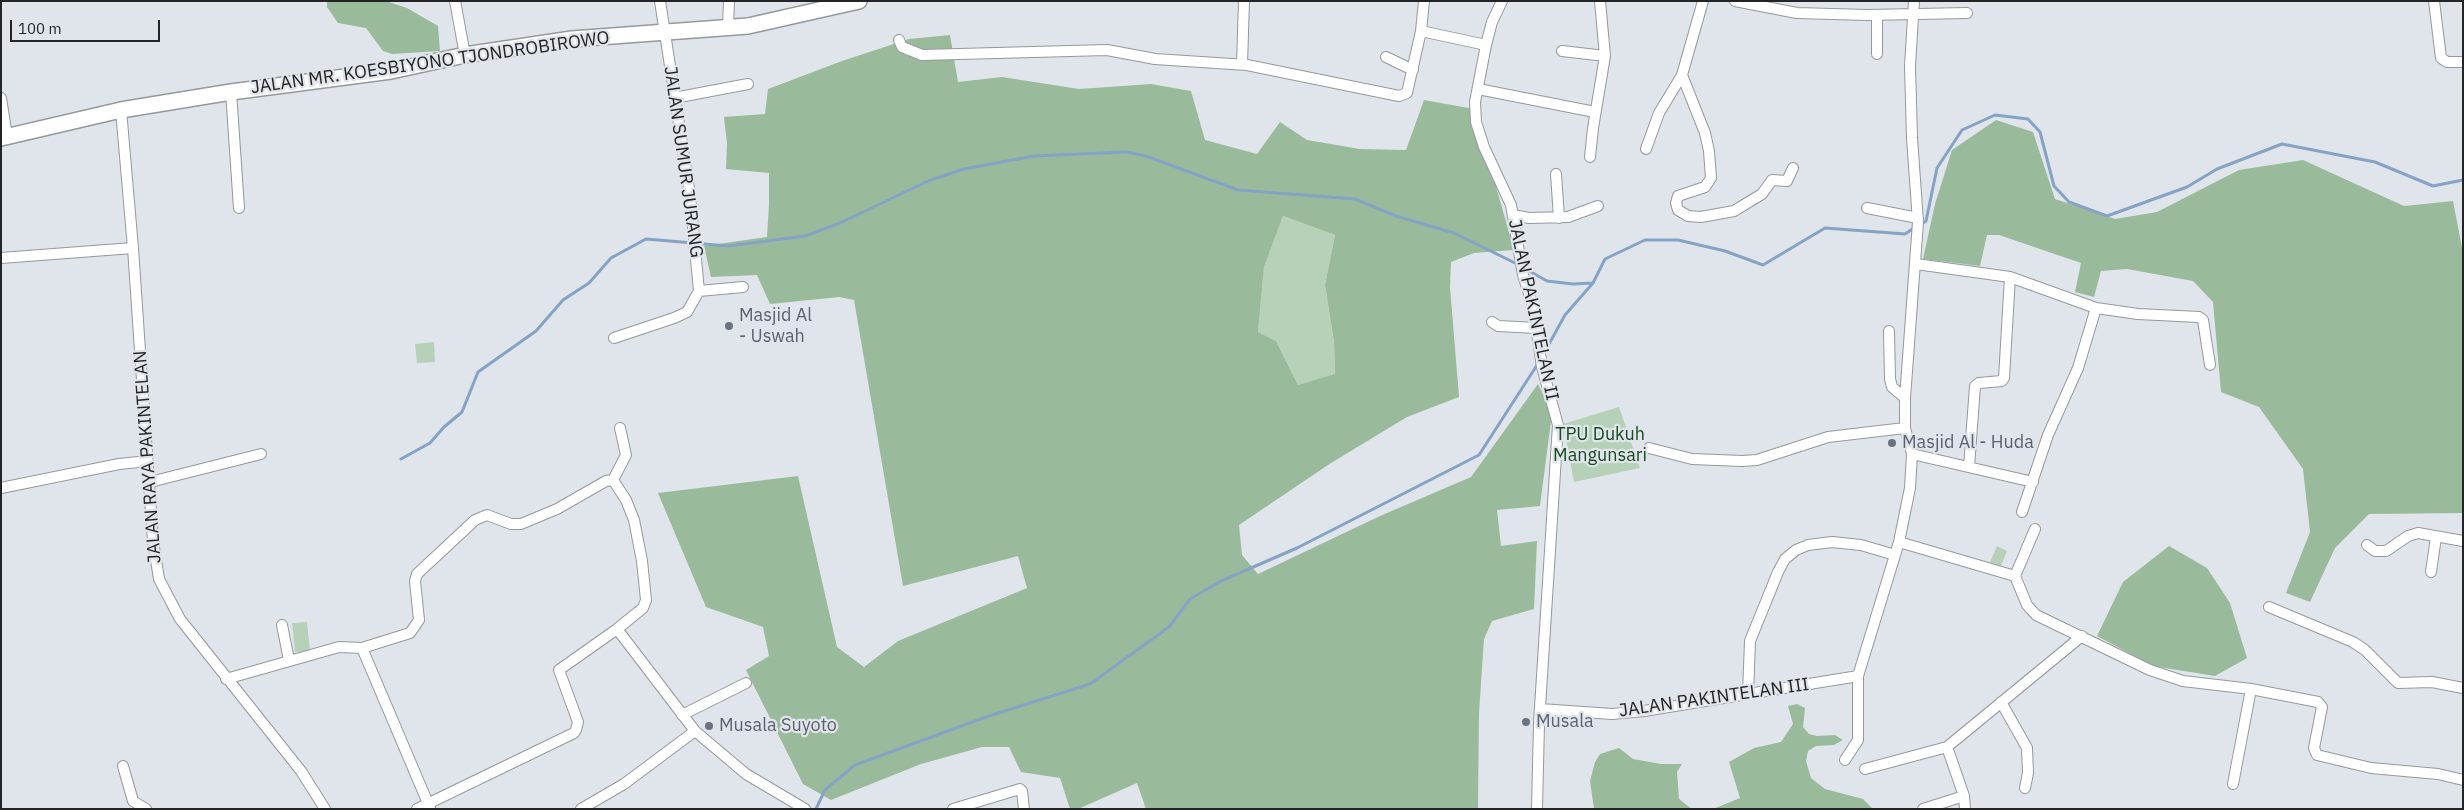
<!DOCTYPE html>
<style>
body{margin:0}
#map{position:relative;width:2464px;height:810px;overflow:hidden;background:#e0e5eb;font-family:"IBM Plex Sans",sans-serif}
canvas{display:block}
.frame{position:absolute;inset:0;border:2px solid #222426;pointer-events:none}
.scale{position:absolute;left:10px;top:20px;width:150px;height:22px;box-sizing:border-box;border:2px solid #222426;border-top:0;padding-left:6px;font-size:15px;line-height:18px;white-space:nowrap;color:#222426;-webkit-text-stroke:4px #e0e5eb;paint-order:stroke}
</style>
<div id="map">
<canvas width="2464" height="810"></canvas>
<div class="frame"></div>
<div class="scale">100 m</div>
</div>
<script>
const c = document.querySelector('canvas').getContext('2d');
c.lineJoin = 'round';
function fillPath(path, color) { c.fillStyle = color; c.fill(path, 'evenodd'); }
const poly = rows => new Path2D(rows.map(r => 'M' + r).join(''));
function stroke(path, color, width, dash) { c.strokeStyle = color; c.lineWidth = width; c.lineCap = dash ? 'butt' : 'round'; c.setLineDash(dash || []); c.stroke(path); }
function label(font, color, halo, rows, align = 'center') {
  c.font = font + ' "IBM Plex Sans",sans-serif'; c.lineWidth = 4.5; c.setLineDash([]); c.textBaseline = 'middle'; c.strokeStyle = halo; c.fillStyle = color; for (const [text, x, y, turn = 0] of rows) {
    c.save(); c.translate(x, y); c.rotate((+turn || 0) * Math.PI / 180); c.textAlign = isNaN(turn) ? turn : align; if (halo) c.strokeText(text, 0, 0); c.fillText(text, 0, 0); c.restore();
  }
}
const green = poly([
 [1283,216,1335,235,1325,285,1334,343,1335,375,1298,385,1276,341,1258,332,1264,267],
 [434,342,435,362,417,363,415,344],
 [1619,407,1640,468,1574,482,1563,424],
 [1997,546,2007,551,2001,566,1990,562],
 [307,622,310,651,295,652,292,623]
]);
const forest = poly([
 [327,1,386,1,407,8,438,26,440,51,392,54,383,51,366,28,338,23,327,7],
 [950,35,958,82,1002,77,1079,89,1151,84,1191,91,1205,140,1257,154,1280,122,1307,140,1360,149,1406,150,1424,100,1474,109,1514,250,1474,253,1451,262,1450,287,1459,397,1407,417,1331,463,1239,525,1242,555,1258,574,1380,516,1471,477,1538,384,1552,413,1540,506,1497,510,1501,546,1537,541,1534,609,1492,621,1484,639,1479,713,1478,809,1146,809,1137,783,1078,809,1070,809,1060,778,1021,772,1009,747,982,747,921,764,831,800,803,784,746,670,769,656,763,627,706,607,658,493,798,476,837,647,864,667,898,641,1027,588,1018,556,903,586,854,300,839,297,770,304,757,275,711,277,704,246,767,237,769,204,769,173,726,169,727,143,724,117,765,114,768,89,842,61,909,39],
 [1283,216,1335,235,1325,285,1334,342,1335,374,1298,385,1276,341,1258,332,1264,267],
 [1996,120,2033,132,2055,199,2115,219,2157,212,2239,170,2303,160,2404,206,2453,201,2463,253,2463,513,2369,514,2335,548,2310,602,2286,593,2310,532,2303,469,2259,407,2221,392,2213,302,2193,281,2127,269,2101,271,2094,297,2075,292,2081,263,1999,235,1987,235,1980,266,1923,259,1935,204,1952,150],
 [2169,546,2207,568,2230,603,2247,658,2215,676,2153,666,2097,636,2123,582],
 [1797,704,1805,708,1803,727,1809,734,1817,736,1835,735,1843,740,1834,745,1816,746,1808,751,1806,761,1811,778,1825,789,1863,799,1873,809,1713,809,1740,798,1729,762,1754,748,1781,742,1793,724,1788,706],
 [1619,748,1633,759,1661,764,1682,764,1677,772,1679,799,1692,809,1594,809,1590,781,1595,762,1600,754]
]);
const stream = poly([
 [1920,225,1926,221,1937,168,1962,130,1995,115,2028,119,2040,132,2054,186,2069,202,2107,216,2187,187,2217,169,2282,144,2375,162,2433,186,2463,180],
 [1524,268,1547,281,1573,284,1593,283],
 [1543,355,1565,315,1593,283,1605,259,1645,240,1678,240,1725,251,1763,265,1825,228,1905,234,1914,228],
 [401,459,430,443,444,427,462,412,478,372,536,331,563,300,589,283,611,258,646,239,728,246,805,236,840,223,928,181,964,169,1034,156,1127,152,1146,156,1238,190,1355,199,1396,216,1454,233,1519,265],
 [816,809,825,790,855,765,989,716,1090,684,1169,627,1190,599,1221,581,1297,548,1479,455,1539,362]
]);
const street = poly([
 [455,1,465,55],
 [1424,1,1421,31,1486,45],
 [1502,1,1492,22,1486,45,1475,102,1476,122,1484,147,1511,205,1523,275,1533,306,1542,367,1558,425,1539,723,1537,809],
 [1703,1,1682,75,1705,133,1709,151,1711,178,1705,187,1678,196,1676,203,1678,210,1688,216,1701,217,1734,211,1762,194,1772,180,1787,181,1793,168],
 [1735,1,1797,13,1867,15,1967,13],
 [2434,1,2441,58,2447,62,2463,62],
 [1877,15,1877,54],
 [728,27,729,1],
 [899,40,902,47,922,55,1107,50,1155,59,1247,65,1399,96,1407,93,1421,31],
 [1562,51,1605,56],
 [1386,57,1413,70],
 [1242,64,1244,1],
 [1478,89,1595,112],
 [231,92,239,208],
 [1,98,7,136],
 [674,98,748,84],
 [121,110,133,248,153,541,159,579,180,619,301,771,325,809],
 [1646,149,1659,113,1682,75],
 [1590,157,1593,128,1605,56,1600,1],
 [1556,174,1559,218],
 [1867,208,1918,218],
 [1513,215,1529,218,1568,217,1598,206],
 [1,258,133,248],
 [1916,264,2010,277,2096,308,2138,314,2199,317,2203,320,2210,365],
 [699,291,743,287],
 [1492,322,1498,326,1537,328],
 [1889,331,1890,379,1892,387,1905,398],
 [614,338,674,318,687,312,699,291,690,195,660,1],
 [1649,448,1692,459,1742,461,1757,460,1828,437,1905,428],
 [1912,454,2033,482],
 [1969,467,1975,386,1979,383,2002,381,2004,378,2010,277],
 [613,480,626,455,620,428],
 [150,482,261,454],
 [1,488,119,464,148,461],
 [2022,512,2048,435,2078,368,2096,308],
 [1899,542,2015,576,2035,529],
 [2367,545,2375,551,2386,551,2408,536,2418,533,2463,541],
 [2431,572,2436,537],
 [2015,576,2027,605,2036,615,2150,670,2183,681,2251,689,2318,702,2322,707,2314,748,2317,755,2371,768,2438,774,2463,780],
 [2269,607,2353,642,2365,650,2398,683,2432,682,2463,688],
 [282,625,289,660],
 [617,629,695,731,746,774,805,809],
 [362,648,430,808],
 [226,679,339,647,362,648,410,633,419,620,415,581,417,574,475,520,487,515,511,524,521,524,557,509,606,481,613,480,626,500,634,520,642,561,646,600,643,608,617,629,559,670,578,722,576,730,574,733,417,809],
 [1748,694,1750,641,1778,572,1785,559,1796,550,1808,545,1832,542,1861,545,1895,555],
 [2001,702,2027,748,2028,773,2025,788],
 [1540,709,1612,714,1644,711,1858,676],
 [682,715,746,683],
 [1947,747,1964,796,1965,809],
 [1845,760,1858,740,1858,676,1899,542,1910,488,1912,454,1905,428,1905,398,1918,222,1912,138,1910,66,1914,1],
 [123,766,133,801,146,809],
 [1865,769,1947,747,2082,636],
 [2233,784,2251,689],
 [581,809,624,784,695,731],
 [953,809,1020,789,1022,791,1024,809],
 [1923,809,1964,796]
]);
const secondary = poly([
 [1,138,121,110,231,92,391,71,465,55,572,39,748,26,859,1]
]);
const markers = [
 [729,326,5,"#6b7280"],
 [1892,443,5,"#6b7280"],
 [1526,722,5,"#6b7280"],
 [709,726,5,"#6b7280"]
];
const streetNames = [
 ["JALAN MR. KOESBIYONO TJONDROBIROWO",430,63,-8],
 ["JALAN SUMUR JURANG",683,162,82],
 ["JALAN PAKINTELAN II",1533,310,78],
 ["JALAN RAYA PAKINTELAN",148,457,-94],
 ["JALAN PAKINTELAN III",1714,698,-8]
];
const worshipNames = [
 ["Masjid Al",739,316],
 ["- Uswah",739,337],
 ["Masjid Al - Huda",1902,443],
 ["Musala",1536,722],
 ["Musala Suyoto",719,726]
];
const parkNames = [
 ["TPU Dukuh",1600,435],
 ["Mangunsari",1600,456]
];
fillPath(green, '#b6d1b7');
fillPath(forest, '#9abb9b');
stroke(stream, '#85a3c4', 3);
stroke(street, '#94999e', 12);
stroke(secondary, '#94999e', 18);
stroke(street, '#fff', 10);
stroke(secondary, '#fff', 15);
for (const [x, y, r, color] of markers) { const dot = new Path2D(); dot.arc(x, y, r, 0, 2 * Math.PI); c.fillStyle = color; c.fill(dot); stroke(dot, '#e0e5eb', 2); }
label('18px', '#222426', '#e0e5eb', streetNames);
label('18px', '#5b616d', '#e0e5eb', worshipNames, 'left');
label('18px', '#17481e', '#e0e5eb', parkNames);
</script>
